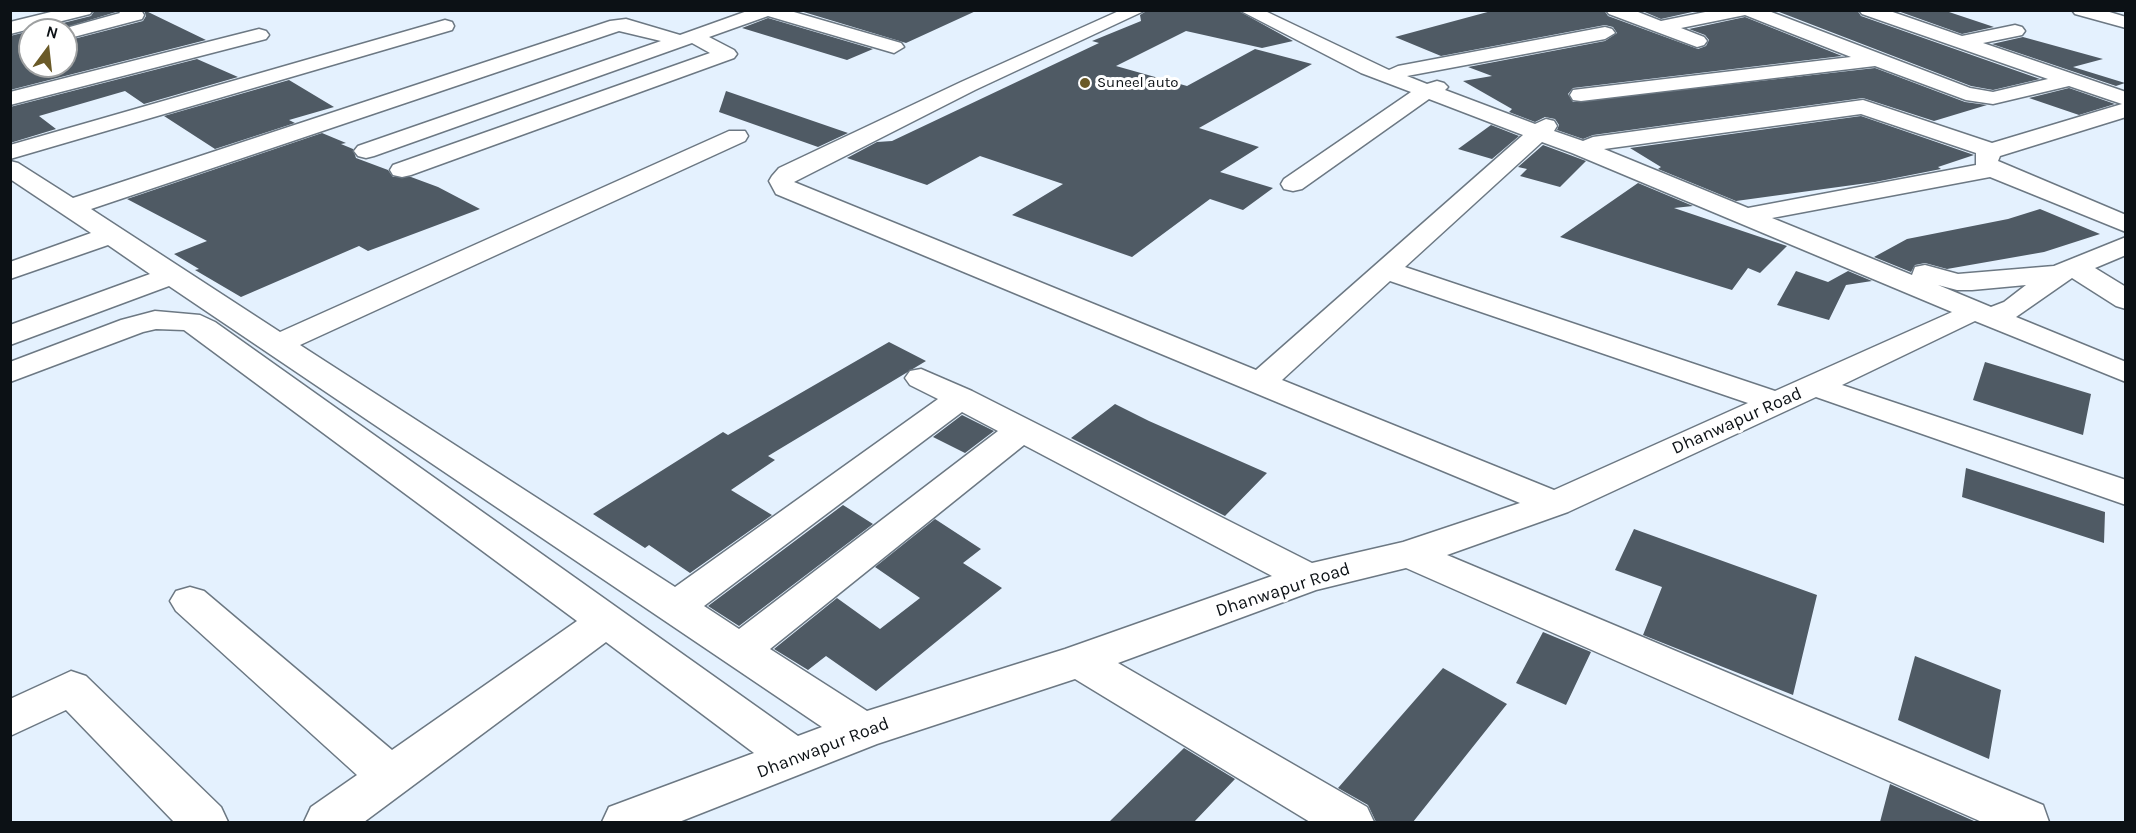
<!DOCTYPE html>
<style>
body{margin:0}
#map{position:relative;width:2136px;height:833px;overflow:hidden;background:#e4f1fe;font-family:Karla,sans-serif}
canvas{display:block}
.frame{position:absolute;inset:0;border:12px solid #0c1115;pointer-events:none}
.north{position:absolute;left:18px;top:18px;width:60px;height:60px;box-sizing:border-box;background:#fff;border:2px solid #9ea0a1;border-radius:50%;rotate:15deg;font-size:16px;font-weight:700;line-height:24px;text-align:center;color:#0c1115}
.north::after{content:'';display:block;margin:auto;width:21px;height:27px;background:#6a5a28;clip-path:polygon(50% 0,100% 100%,50% 72%,0 100%)}
</style>
<div id="map">
<canvas width="2136" height="833"></canvas>
<div class="frame"></div>
<div class="north">N</div>
</div>
<script>
const c = document.querySelector('canvas').getContext('2d');
c.lineJoin = 'round';
function fillPath(path, color) { c.fillStyle = color; c.fill(path, 'evenodd'); }
const poly = rows => new Path2D(rows.map(r => 'M' + r).join(''));
function stroke(path, color, width, dash) { c.strokeStyle = color; c.lineWidth = width; c.lineCap = dash ? 'butt' : 'round'; c.setLineDash(dash || []); c.stroke(path); }
function label(font, color, halo, rows, align = 'center') {
  c.font = font + ' Karla,sans-serif'; c.lineWidth = 6; c.setLineDash([]); c.textBaseline = 'middle'; c.strokeStyle = halo; c.fillStyle = color; for (const [text, x, y, turn = 0] of rows) {
    c.save(); c.translate(x, y); c.rotate((+turn || 0) * Math.PI / 180); c.textAlign = isNaN(turn) ? turn : align; if (halo) c.strokeText(text, 0, 0); c.fillText(text, 0, 0); c.restore();
  }
}
const building = poly([
 [95,10,116,12,57,30,35,30,91,16],
 [144,10,206,40,10,90,10,36,30,31,30,66,66,66,66,41,143,21,146,16],
 [797,10,978,10,906,43],
 [1148,10,1237,10,1293,41,1262,48,1186,31,1116,66,1187,86,1255,49,1312,64,1199,128,1259,147,1220,172,1273,188,1243,210,1210,199,1132,257,1012,215,1063,184,980,156,927,185,847,158,877,142,892,141,1099,43,1092,41,1141,21,1140,15],
 [1495,10,1604,10,1608,16,1698,49,1706,46,1709,40,1705,35,1689,29,1745,17,1842,56,1573,88,1568,94,1573,102,1875,68,1965,102,1987,105,1934,121,1863,98,1593,135,1583,139,1557,130,1559,125,1555,119,1545,117,1535,122,1509,112,1512,109,1463,81,1492,76,1468,67,1605,41,1617,33,1613,27,1605,25,1441,56,1395,37],
 [1640,10,1701,10,1661,19],
 [1774,10,1857,10,1861,16,2040,79,1993,90,1971,86],
 [1895,10,1943,10,1994,27,1962,34],
 [768,18,873,49,847,60,742,28],
 [2023,37,2103,59,2073,67,2125,83,2116,86,1992,44],
 [197,59,238,77,144,104,125,91,39,116,56,129,10,143,10,107],
 [289,80,334,107,289,120,295,123,215,149,164,116],
 [2069,88,2115,104,2079,115,2029,98],
 [726,91,848,133,818,147,719,112],
 [1861,116,1974,155,1938,167,1941,169,1875,182,1736,201,1658,169,1661,167,1630,148],
 [1491,125,1519,136,1492,159,1458,149],
 [322,133,346,143,341,144,353,149,356,158,388,170,393,177,411,177,438,187,480,209,368,251,359,246,241,297,195,270,199,269,174,254,207,241,127,199],
 [1543,145,1586,161,1560,187,1520,176,1527,169,1518,167],
 [1638,183,1693,206,1674,208,1787,246,1760,273,1748,268,1732,290,1560,237],
 [2040,209,2100,234,2044,252,1947,269,1925,263,1915,265,1911,272,1874,257,1907,239,2008,219],
 [1796,271,1828,282,1848,271,1872,281,1846,285,1829,320,1777,305],
 [889,342,926,361,768,456,775,460,731,490,772,515,690,573,649,545,645,548,593,514,723,432,728,435],
 [1985,362,2091,394,2083,435,1973,400],
 [1115,404,1149,421,1267,473,1225,516,1071,438],
 [962,415,994,431,965,453,933,437],
 [1966,468,2105,512,2104,543,1962,497],
 [843,505,873,524,739,626,708,606],
 [935,519,981,549,963,563,1002,588,876,691,826,656,808,670,774,649,837,598,880,629,920,598,875,567],
 [1634,529,1817,595,1793,695,1643,635,1662,587,1615,570],
 [1543,632,1591,652,1566,705,1516,683],
 [1915,656,2001,690,1989,759,1898,720],
 [1443,668,1507,704,1413,822,1376,822,1368,805,1338,788],
 [1184,748,1235,779,1194,822,1109,822],
 [1890,784,1974,821,1977,822,1880,822]
]);
const minor = poly([
 [59,10,93,10,90,14,10,34,10,22,59,10],
 [118,10,141,10,144,15,142,19,66,39,66,30,59,30,120,13,118,10],
 [750,10,787,10,901,43,904,47,894,53,768,16,709,37,734,50,737,54,734,58,411,175,402,177,393,175,390,170,393,165,710,53,692,43,374,156,366,158,358,156,354,151,358,146,661,41,619,31,91,209,280,332,729,131,745,131,748,136,745,141,300,345,675,587,938,399,910,385,905,378,910,371,921,369,972,391,1312,563,1403,542,1520,503,776,194,769,181,772,176,779,168,961,82,1121,10,1146,10,975,90,794,182,1256,370,1523,135,1429,99,1302,189,1293,191,1284,189,1281,184,1284,179,1411,92,1361,73,1239,10,1263,10,1389,70,1398,66,1605,27,1612,29,1615,33,1605,39,1407,76,1427,84,1437,81,1444,83,1448,87,1445,90,1535,124,1546,119,1554,121,1557,126,1554,131,1583,141,1593,137,1863,100,1992,143,2122,104,2069,86,1993,104,1966,100,1875,66,1581,101,1573,100,1570,95,1573,90,1581,89,1851,57,1745,15,1681,28,1704,37,1707,41,1704,45,1697,47,1609,14,1606,10,1633,10,1661,21,1715,10,1766,10,1970,88,1993,92,2048,79,1862,14,1859,10,1887,10,1962,36,2015,25,2022,27,2025,31,2022,35,1983,43,2126,92,2126,117,2000,156,1998,161,2126,215,2126,232,1990,177,1772,218,1912,275,1915,267,1925,265,1958,274,2054,266,2126,237,2126,255,2095,268,2126,287,2126,309,2116,306,2072,278,2016,317,2126,362,2126,382,1975,321,1842,385,2126,480,2126,505,1816,397,1568,512,1447,555,2043,805,2049,822,1982,822,1406,568,1316,590,1118,663,1367,807,1374,822,1310,822,1075,679,877,744,679,822,602,822,609,807,754,753,606,642,364,822,304,822,311,807,357,775,176,611,170,601,176,591,190,587,204,591,392,750,577,621,184,330,156,329,143,332,10,382,10,362,121,320,155,311,200,315,215,322,798,736,822,727,169,286,10,345,10,325,150,274,108,245,10,279,10,262,91,233,10,179,10,161,18,163,73,198,610,21,626,19,680,35,750,10],
 [1861,114,1976,153,1976,165,1748,208,1604,149,1861,114],
 [1542,142,1572,153,1952,312,1775,391,1405,267,1542,142],
 [1390,281,1748,403,1554,490,1282,380,1390,281],
 [1938,285,1957,290,1972,290,2026,285,2004,302,1991,307,1938,285],
 [962,412,998,431,739,629,704,606,962,412],
 [1024,445,1272,576,1065,649,867,711,770,649,1024,445],
 [2072,10,2103,10,2126,17,2126,28,2075,14,2072,10],
 [445,20,452,22,454,26,452,30,10,159,10,145,445,20],
 [259,29,266,31,269,35,266,39,10,105,10,92,259,29],
 [71,671,86,676,221,807,228,822,174,822,66,710,10,736,10,699,71,671]
]);
const markers = [
 [1085,83,6,"#6a5a28"]
];
const farPoinames = [
 ["Suneel auto",1097,83]
];
const streetNames = [
 ["Dhanwapur Road",1737,421,-24],
 ["Dhanwapur Road",1283,590,-18],
 ["Dhanwapur Road",823,748,-21]
];
fillPath(building, '#4f5a64');
stroke(minor, '#6c7883', 3);
fillPath(minor, '#fff');
for (const [x, y, r, color] of markers) { const dot = new Path2D(); dot.arc(x, y, r, 0, 2 * Math.PI); c.fillStyle = color; c.fill(dot); stroke(dot, '#fff', 2); }
label('15px', '#0c1115', '#fff', farPoinames, 'left');
label('18px', '#0c1115', '#fff', streetNames);
</script>
